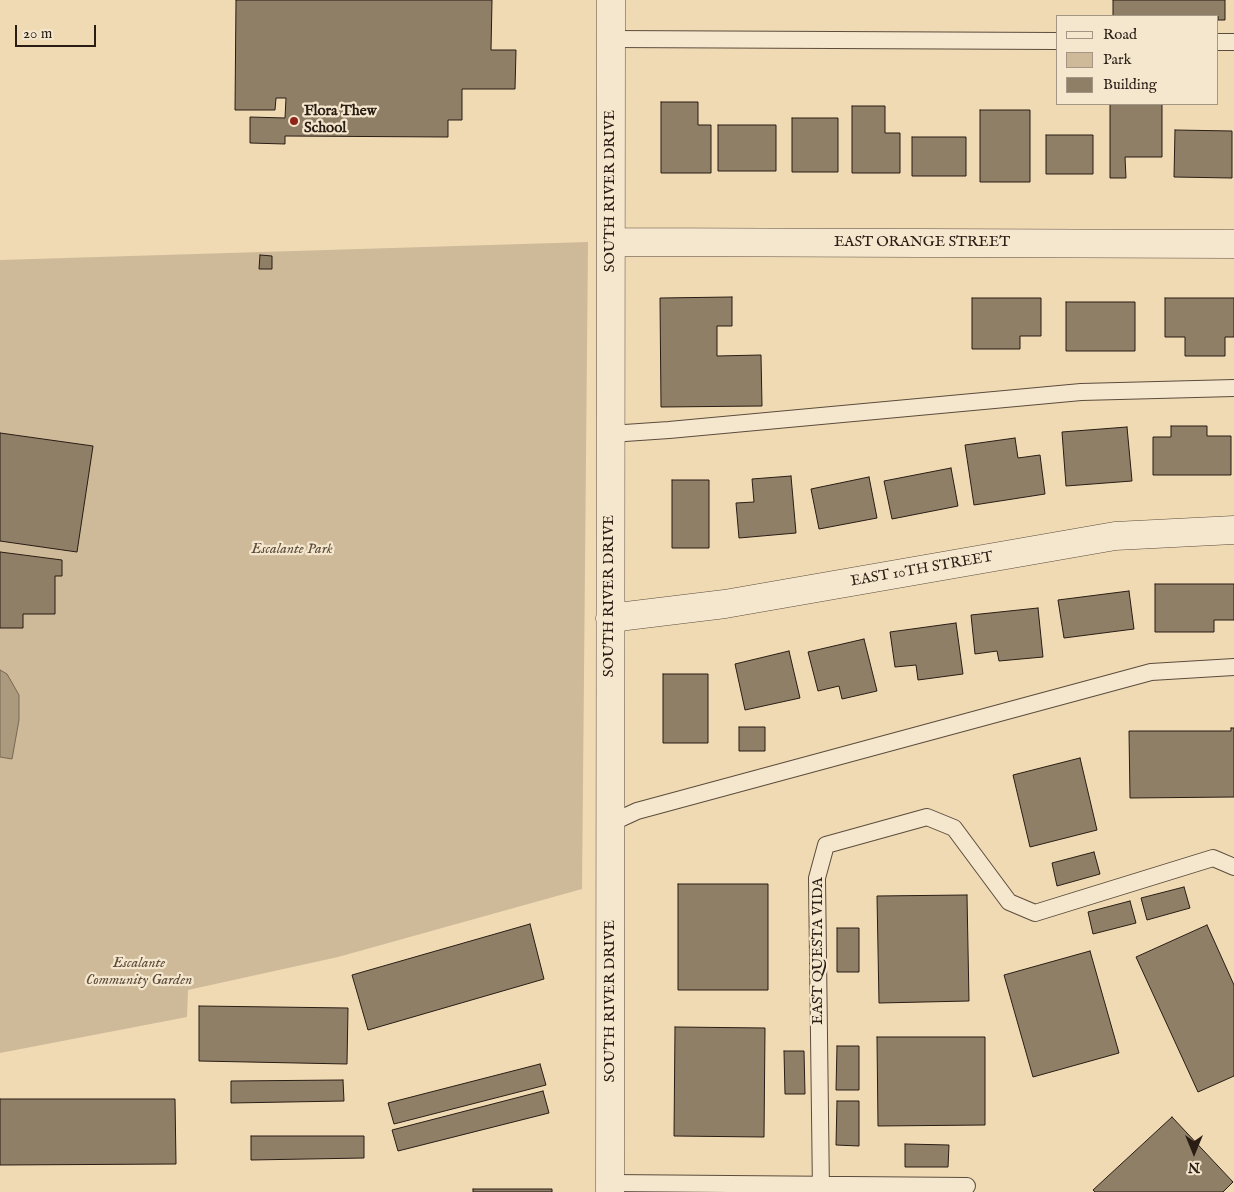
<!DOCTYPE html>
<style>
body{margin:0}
#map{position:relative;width:1234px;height:1192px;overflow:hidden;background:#f0dab4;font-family:"IM FELL English",serif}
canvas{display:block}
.legend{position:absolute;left:1056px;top:15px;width:162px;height:90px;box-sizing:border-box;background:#f5e7ce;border:1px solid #a39684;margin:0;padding:6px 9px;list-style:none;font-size:15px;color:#291d14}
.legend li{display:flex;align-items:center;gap:10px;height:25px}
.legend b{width:25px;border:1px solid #a39684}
.north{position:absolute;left:1169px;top:1127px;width:50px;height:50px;-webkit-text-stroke:4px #f5e7ce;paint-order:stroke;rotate:180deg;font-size:14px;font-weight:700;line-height:20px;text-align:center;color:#291d14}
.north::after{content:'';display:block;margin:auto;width:18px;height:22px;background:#291d14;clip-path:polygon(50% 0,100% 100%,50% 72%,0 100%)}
.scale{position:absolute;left:15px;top:25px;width:81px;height:22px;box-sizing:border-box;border:2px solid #291d14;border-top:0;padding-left:6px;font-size:15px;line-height:18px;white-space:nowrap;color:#291d14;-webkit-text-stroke:4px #f5e7ce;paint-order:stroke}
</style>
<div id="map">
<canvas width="1234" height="1192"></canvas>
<ul class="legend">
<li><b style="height:6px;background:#f5e7ce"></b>Road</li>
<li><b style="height:14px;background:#ceba99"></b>Park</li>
<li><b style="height:14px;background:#907f67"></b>Building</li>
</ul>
<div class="north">N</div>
<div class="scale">20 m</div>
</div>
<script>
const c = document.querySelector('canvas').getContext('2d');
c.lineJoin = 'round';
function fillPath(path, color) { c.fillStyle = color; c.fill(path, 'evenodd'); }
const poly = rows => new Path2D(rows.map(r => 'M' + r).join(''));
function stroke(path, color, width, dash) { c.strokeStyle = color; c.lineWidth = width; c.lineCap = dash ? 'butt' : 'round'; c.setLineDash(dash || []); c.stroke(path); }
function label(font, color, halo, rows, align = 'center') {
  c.font = font + ' "IM FELL English",serif'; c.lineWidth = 4.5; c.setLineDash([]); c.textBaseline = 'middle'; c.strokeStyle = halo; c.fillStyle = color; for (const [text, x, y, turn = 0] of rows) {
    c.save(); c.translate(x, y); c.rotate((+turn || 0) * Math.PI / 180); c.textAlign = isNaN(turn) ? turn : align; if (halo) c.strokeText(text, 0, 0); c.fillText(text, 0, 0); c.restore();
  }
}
const green = poly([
 [588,242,582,889,338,957,188,990,187,1017,0,1053,0,260]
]);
const water = poly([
 [0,670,7,674,19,695,19,720,12,759,0,757,0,670]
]);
const building = poly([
 [236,0,492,0,491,50,516,50,515,89,462,89,462,120,448,120,448,137,285,136,285,144,250,143,250,117,285,118,286,98,276,98,275,110,235,110,236,0],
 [1113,0,1225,0,1225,20,1218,20,1218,16,1113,16,1113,0],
 [661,102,698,102,698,125,711,125,711,173,661,173,661,102],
 [1110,104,1162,104,1162,157,1125,157,1126,178,1110,178,1110,104],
 [852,106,885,106,885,133,900,133,900,173,852,173,852,106],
 [980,110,1030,110,1030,182,980,182,980,110],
 [792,118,838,118,838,172,792,172,792,118],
 [718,125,776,125,776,171,718,171,718,125],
 [1175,130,1232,131,1232,178,1174,177,1175,130],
 [1046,135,1093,135,1093,174,1046,174,1046,135],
 [912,137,966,137,966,176,912,176,912,137],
 [260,255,272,256,272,269,259,269,260,255],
 [732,297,732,326,717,326,717,356,761,355,762,406,661,407,660,298,732,297],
 [972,298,1041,298,1041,336,1020,336,1020,349,972,349,972,298],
 [1165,298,1234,298,1234,337,1225,337,1225,356,1185,356,1185,337,1165,337,1165,298],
 [1066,302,1135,302,1135,351,1066,351,1066,302],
 [1171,426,1207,426,1207,436,1231,436,1231,475,1153,475,1153,437,1171,437,1171,426],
 [1127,427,1132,481,1066,486,1062,432,1127,427],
 [0,433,93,446,77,552,0,541,0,433],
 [1015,438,1018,458,1040,455,1045,494,974,505,965,445,1015,438],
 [951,468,958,506,892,519,884,481,951,468],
 [791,476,796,533,739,538,736,503,754,502,752,479,791,476],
 [869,477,877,518,819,529,811,489,869,477],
 [672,480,709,480,709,548,672,548,672,480],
 [0,552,62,560,62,576,55,576,55,614,23,614,23,628,0,628,0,552],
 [1155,584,1234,584,1234,620,1214,620,1214,632,1155,632,1155,584],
 [1129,591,1134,629,1064,638,1058,600,1129,591],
 [1038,608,1043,657,999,661,997,651,975,654,971,615,1038,608],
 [956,623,963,674,918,680,916,665,895,667,890,632,956,623],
 [864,639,877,691,842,699,839,686,818,691,808,652,864,639],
 [789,651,800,698,745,710,735,664,789,651],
 [663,674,708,674,708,743,663,743,663,674],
 [739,727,765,727,765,751,739,751,739,727],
 [1231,728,1234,728,1234,797,1130,798,1129,731,1231,731,1231,728],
 [1080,758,1097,830,1030,847,1013,775,1080,758],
 [1094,852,1100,874,1057,886,1052,863,1094,852],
 [678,884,768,884,768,990,678,990,678,884],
 [1184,887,1190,908,1147,920,1141,898,1184,887],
 [967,895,969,1001,879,1003,877,896,967,895],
 [1130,901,1136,923,1093,934,1088,912,1130,901],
 [530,924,544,979,368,1030,352,975,530,924],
 [1207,925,1234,985,1234,1076,1198,1092,1136,957,1207,925],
 [837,928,859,928,859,972,837,972,837,928],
 [1090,951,1119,1053,1033,1077,1004,975,1090,951],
 [199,1006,348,1008,347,1064,199,1061,199,1006],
 [675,1027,765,1028,764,1137,674,1136,675,1027],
 [877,1037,985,1037,985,1125,878,1126,877,1037],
 [837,1046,859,1046,859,1090,836,1090,837,1046],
 [784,1051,804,1051,805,1094,785,1094,784,1051],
 [540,1064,546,1085,394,1124,388,1103,540,1064],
 [343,1080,344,1101,231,1103,231,1081,343,1080],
 [543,1091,549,1113,398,1151,392,1130,543,1091],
 [0,1099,175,1099,176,1164,0,1165,0,1099],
 [837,1101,859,1101,859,1146,836,1145,837,1101],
 [1172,1117,1233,1182,1223,1192,1095,1192,1093,1190,1172,1117],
 [251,1136,364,1136,364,1158,251,1160,251,1136],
 [905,1144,949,1145,948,1167,905,1167,905,1144],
 [473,1189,552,1189,552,1192,473,1192,473,1189]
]);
const lane = poly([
 [611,39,1058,41],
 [1218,42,1234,42],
 [610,434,669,430,1081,392,1234,388],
 [611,823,637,811,1151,672,1234,667],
 [610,1183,967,1186],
 [821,1192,817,878,826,845,927,817,954,828,1009,902,1035,913,1213,858,1234,867]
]);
const street = poly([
 [611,242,1234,244],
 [610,618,725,604,1115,536,1234,530],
 [610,1192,611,0]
]);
const markers = [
 [294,121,5,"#8f2418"]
];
const poiNames = [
 ["Flora Thew",304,112],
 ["School",304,129]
];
const streetNames = [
 ["SOUTH RIVER DRIVE",611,191,-90],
 ["EAST ORANGE STREET",922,243],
 ["EAST 10TH STREET",922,570,-10],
 ["SOUTH RIVER DRIVE",610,596,-90],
 ["EAST QUESTA VIDA",819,951,-90],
 ["SOUTH RIVER DRIVE",611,1001,-90]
];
const parkNames = [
 ["Escalante Park",292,550],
 ["Escalante",139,964],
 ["Community Garden",139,981]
];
fillPath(green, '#ceba99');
fillPath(water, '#ac9a7e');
stroke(water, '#786854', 1);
fillPath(building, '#907f67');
stroke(building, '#291d14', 1);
stroke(lane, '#5b4c3c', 18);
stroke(street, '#5b4c3c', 29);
stroke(lane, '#f5e7ce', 16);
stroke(street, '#f5e7ce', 28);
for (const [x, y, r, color] of markers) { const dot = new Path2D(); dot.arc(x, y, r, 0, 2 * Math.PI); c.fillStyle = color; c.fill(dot); stroke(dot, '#f5e7ce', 2); }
label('bold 15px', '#291d14', '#f5e7ce', poiNames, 'left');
label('15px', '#291d14', '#f5e7ce', streetNames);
label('italic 15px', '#5b4c3c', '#f5e7ce', parkNames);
</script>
